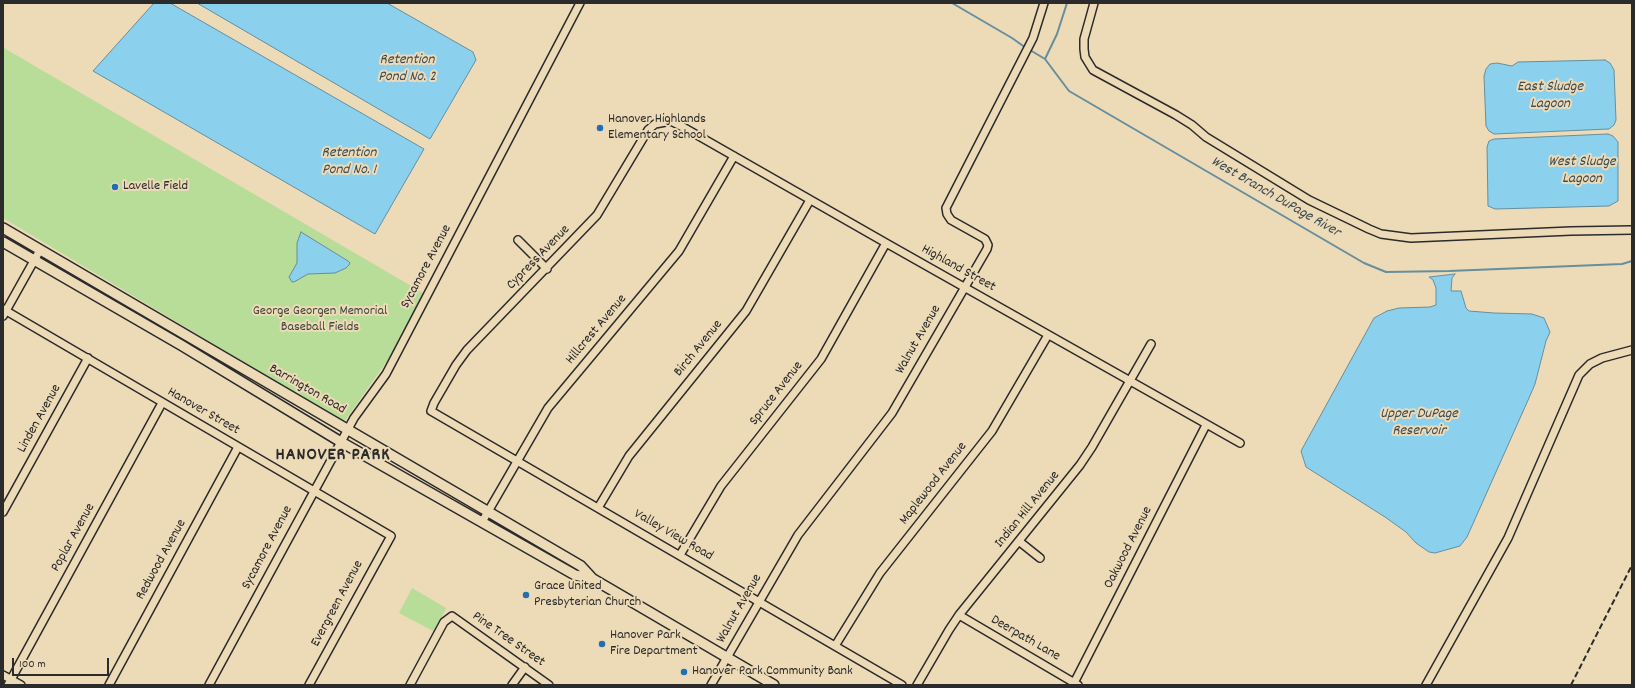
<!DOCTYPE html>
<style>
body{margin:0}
#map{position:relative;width:1635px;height:688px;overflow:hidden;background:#eddbb8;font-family:Dekko,sans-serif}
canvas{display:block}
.frame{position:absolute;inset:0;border:4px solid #2b2b2b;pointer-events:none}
.scale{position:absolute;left:12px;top:658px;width:97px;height:18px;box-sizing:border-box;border:2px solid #2b2b2b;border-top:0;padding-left:5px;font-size:12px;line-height:14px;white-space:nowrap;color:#2b2b2b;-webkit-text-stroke:3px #eddbb8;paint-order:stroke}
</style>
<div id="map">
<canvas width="1635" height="688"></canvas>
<div class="frame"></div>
<div class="scale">100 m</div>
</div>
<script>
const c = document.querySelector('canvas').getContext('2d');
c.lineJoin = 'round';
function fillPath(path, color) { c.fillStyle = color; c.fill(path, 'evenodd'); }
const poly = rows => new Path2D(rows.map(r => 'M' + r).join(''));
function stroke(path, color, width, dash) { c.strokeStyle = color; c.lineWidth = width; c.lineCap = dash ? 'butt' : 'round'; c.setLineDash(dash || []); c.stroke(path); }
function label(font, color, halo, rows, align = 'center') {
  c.font = font + ' Dekko,sans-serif'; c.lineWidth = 4; c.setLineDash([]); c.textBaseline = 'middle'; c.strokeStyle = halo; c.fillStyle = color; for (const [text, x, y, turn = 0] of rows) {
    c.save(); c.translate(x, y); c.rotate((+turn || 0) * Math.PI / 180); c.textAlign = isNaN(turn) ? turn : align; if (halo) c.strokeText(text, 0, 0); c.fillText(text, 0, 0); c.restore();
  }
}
const green = poly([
 [4,48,425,294,392,354,344,422,3,218,3,49],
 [412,588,446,608,435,632,399,613]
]);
const water = poly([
 [154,3,170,3,424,149,375,234,93,71,154,3],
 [197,3,387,3,473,52,476,60,430,139,197,3],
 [1605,60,1610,63,1614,70,1616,120,1614,125,1609,129,1494,134,1489,131,1486,126,1484,76,1486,69,1490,64,1497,63,1512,66,1518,62,1605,60],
 [1608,134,1613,136,1618,142,1618,201,1609,206,1495,209,1488,206,1487,147,1489,141,1494,139,1608,134],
 [301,232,348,261,350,263,349,265,346,268,335,273,308,274,294,282,292,282,289,277,297,263,297,243,301,232],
 [1455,274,1452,278,1451,291,1461,291,1466,308,1469,311,1494,313,1532,314,1544,318,1550,332,1546,341,1535,384,1529,398,1467,537,1460,546,1435,553,1429,552,1416,543,1406,532,1385,517,1306,467,1301,451,1374,318,1387,311,1399,308,1430,307,1436,305,1436,288,1433,280,1429,277,1455,274]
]);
const stream = poly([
 [952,3,1012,38,1026,48],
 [1030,50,1045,59,1069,91,1364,263,1386,272,1449,271,1622,264,1632,261],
 [1045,59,1057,34,1067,3]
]);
const minor = poly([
 [1094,3,1084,39,1084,49,1085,57,1093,70,1176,115,1192,125,1206,137,1309,200,1369,229,1381,234,1411,238,1571,231,1632,230],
 [518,240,547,269],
 [3,309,391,536,309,685],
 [3,316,40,250],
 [598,508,629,456,746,311,810,200],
 [3,512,88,358],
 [482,522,548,408,679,251,734,156],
 [1020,542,1040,558],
 [680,555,721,486,821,359,886,243],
 [959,615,1078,685],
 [835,646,880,573,992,431,1048,335],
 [3,675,21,685],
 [1074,683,1206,425],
 [8,685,162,403],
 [109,685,238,447],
 [209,685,354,418,386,374,580,3],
 [410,685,444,622,452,616,549,685],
 [512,685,525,667],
 [711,685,798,535,892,413,987,249,988,245,985,239,951,220,947,214,946,208,1033,38,1044,3],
 [902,685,431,411,434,403,456,365,467,350,597,215,648,130,655,124,671,121,683,127,886,243,1240,443],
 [917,685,949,630,959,615,1080,465,1092,447,1151,344],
 [1426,685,1508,538,1579,375,1590,364,1602,358,1632,350]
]);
const major = poly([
 [3,228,581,566,593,579],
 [3,242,181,345,341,442,575,575,593,579,774,685]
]);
const rail = poly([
 [1571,685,1632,565]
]);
const markers = [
 [600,128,4,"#1f6fb2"],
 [115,187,4,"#1f6fb2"],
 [526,595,4,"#1f6fb2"],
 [602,644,4,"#1f6fb2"],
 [684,672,4,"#1f6fb2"]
];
const poiNames = [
 ["Hanover Highlands",608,120],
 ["Elementary School",608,136],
 ["Lavelle Field",123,187],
 ["Grace United",534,587],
 ["Presbyterian Church",534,603],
 ["Hanover Park",610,636],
 ["Fire Department",610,652],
 ["Hanover Park Community Bank",692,672]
];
const streetNames = [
 ["Cypress Avenue",539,258,-46],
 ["Sycamore Avenue",427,267,-62],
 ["Highland Street",958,269,29],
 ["Hillcrest Avenue",597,330,-50],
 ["Walnut Avenue",919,340,-60],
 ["Birch Avenue",699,349,-51],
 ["Barrington Road",307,390,30],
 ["Spruce Avenue",777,394,-52],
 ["Hanover Street",203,412,30],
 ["Linden Avenue",40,419,-61],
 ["Maplewood Avenue",934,484,-52],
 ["Indian Hill Avenue",1028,510,-51],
 ["Valley View Road",673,536,30],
 ["Poplar Avenue",74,538,-61],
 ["Sycamore Avenue",268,548,-62],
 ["Oakwood Avenue",1129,548,-63],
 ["Redwood Avenue",162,560,-61],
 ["Evergreen Avenue",338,604,-62],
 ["Walnut Avenue",740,609,-60],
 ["Deerpath Lane",1025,639,30],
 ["Pine Tree Street",508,640,35]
];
const parkNames = [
 ["George Georgen Memorial",320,312],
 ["Baseball Fields",320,328]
];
const waterNames = [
 ["Retention",407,61],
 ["Pond No. 2",407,78],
 ["East Sludge",1550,88],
 ["Lagoon",1550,105],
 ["Retention",349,154],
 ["Pond No. 1",349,171],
 ["West Sludge",1582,163],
 ["Lagoon",1582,180],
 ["West Branch DuPage River",1275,198,30],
 ["Upper DuPage",1419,415],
 ["Reservoir",1419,432]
];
const districtNames = [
 ["HANOVER PARK",333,457]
];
fillPath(green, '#b8dd98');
fillPath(water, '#8bd0ed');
stroke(water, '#658e9f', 1);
stroke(stream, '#658e9f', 2);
stroke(minor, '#2b2b2b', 10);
stroke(major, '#2b2b2b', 12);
stroke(minor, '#eddbb8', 7);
stroke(major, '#eddbb8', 9);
stroke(rail, '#2b2b2b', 2, [6, 3]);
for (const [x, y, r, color] of markers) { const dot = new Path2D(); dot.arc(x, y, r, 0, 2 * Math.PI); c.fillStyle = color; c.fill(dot); stroke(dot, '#eddbb8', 1.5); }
label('14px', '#2b2b2b', '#eddbb8', poiNames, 'left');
label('14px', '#2b2b2b', '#eddbb8', streetNames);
label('14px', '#40463b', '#eddbb8', parkNames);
label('italic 15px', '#3e4c52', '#eddbb8', waterNames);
c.letterSpacing = '1px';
label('bold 18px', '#2b2b2b', '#eddbb8', districtNames);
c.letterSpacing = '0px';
</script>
